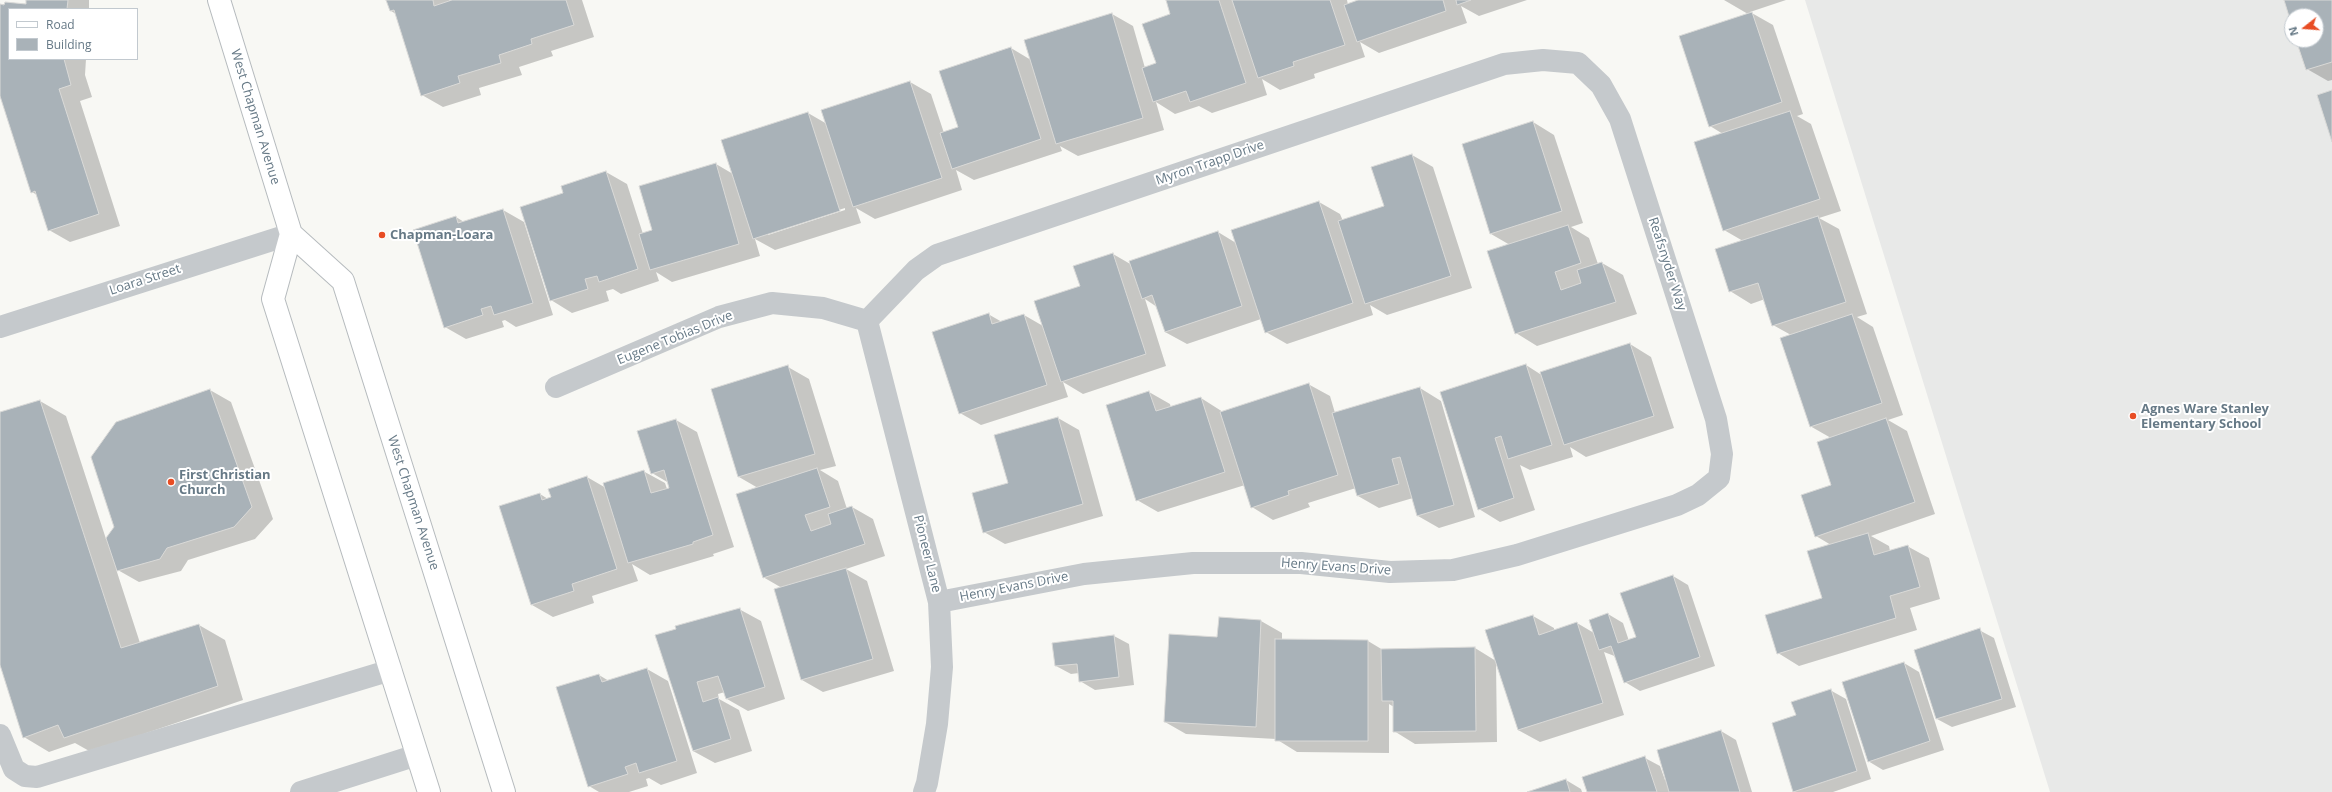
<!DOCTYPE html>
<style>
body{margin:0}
#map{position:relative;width:2332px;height:792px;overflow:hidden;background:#f8f8f4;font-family:"Open Sans",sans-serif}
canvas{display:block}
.legend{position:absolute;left:8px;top:8px;width:130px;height:52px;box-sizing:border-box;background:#fff;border:1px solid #c2c9cf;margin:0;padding:5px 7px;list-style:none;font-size:12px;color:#667986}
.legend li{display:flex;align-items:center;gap:8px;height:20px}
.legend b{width:20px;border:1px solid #c2c9cf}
.north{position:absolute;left:2284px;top:8px;width:40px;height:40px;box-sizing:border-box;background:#fff;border:1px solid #c2c9cf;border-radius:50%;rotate:253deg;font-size:11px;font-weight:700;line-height:16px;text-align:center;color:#667986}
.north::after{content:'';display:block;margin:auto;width:14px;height:18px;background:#e84d24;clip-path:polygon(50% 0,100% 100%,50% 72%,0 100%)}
</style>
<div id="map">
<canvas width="2332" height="792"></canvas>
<ul class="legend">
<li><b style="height:5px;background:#fff"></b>Road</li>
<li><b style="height:11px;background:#a9b2b8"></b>Building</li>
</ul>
<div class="north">N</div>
</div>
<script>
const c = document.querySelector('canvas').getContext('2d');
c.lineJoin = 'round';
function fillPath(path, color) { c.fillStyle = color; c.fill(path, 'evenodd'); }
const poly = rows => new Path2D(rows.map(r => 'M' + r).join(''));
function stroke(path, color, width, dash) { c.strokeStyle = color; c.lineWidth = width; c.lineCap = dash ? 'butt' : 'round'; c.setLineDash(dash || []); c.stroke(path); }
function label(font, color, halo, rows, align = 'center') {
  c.font = font + ' "Open Sans",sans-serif'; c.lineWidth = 4; c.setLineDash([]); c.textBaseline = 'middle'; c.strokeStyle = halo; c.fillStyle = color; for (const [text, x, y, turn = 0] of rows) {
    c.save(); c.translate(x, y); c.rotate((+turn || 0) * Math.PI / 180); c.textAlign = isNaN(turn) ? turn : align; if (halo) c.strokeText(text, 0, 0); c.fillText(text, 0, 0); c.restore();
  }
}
const built = poly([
 [1805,0,2332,0,2332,792,2050,792],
 [2292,16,2316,16,2316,40,2292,40]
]);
const shadow = poly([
 [27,0,89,0,89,9,9,9,9,59,86,59,85,75,92,97,80,101,120,226,70,242,49,230,37,195,32,192,0,92,0,4,27,5],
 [387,0,449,0,450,2,456,0,582,0,594,37,551,51,553,56,519,67,522,75,479,88,481,95,443,107,422,95,396,14,391,11],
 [1171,0,1347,0,1348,5,1359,0,1527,0,1479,16,1461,6,1467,23,1379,53,1360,42,1365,57,1314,74,1315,78,1280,90,1262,79,1267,95,1212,113,1199,106,1175,114,1156,102,1164,130,1078,156,1060,146,1062,151,974,180,956,170,962,190,875,219,856,208,861,223,775,250,755,239,760,256,672,282,656,272,659,281,621,294,613,289,606,291,609,301,572,313,551,300,564,194,606,172,627,184,643,234,653,231,716,164,733,174,808,113,827,124,910,82,931,94,944,133,959,128,1011,48,1031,60,1112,14,1133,26,1145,68,1157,64,1172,15],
 [845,208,845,210,768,235,768,233],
 [1786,0,1750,12,1773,25,1803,114,1797,116,1811,124,1841,211,1819,218,1839,229,1867,314,1857,317,1873,327,1903,415,1888,420,1907,431,1935,514,1871,536,1889,546,1890,551,1907,546,1929,558,1940,599,1910,608,1917,630,1799,666,1778,653,1823,599,1831,545,1816,536,1832,485,1831,438,1810,426,1791,335,1773,325,1765,299,1751,304,1730,291,1743,241,1724,230,1723,134,1710,126,1748,14,1724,0],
 [2285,0,2332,0,2332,80,2328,81,2307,69,2298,40,2316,40,2316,16,2292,16,2292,22],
 [1533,122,1554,135,1583,223,1571,227,1589,238,1598,264,1602,263,1623,275,1637,314,1537,346,1516,333,1510,245,1491,234,1463,145],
 [1412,155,1433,167,1472,288,1387,315,1370,305,1373,315,1287,344,1266,332,1261,319,1187,344,1165,332,1157,307,1145,299,1166,366,1083,394,1063,382,1068,397,981,425,960,413,988,314,1002,322,1024,315,1043,326,1113,254,1132,265,1218,232,1236,243,1319,202,1340,214,1343,221,1385,207],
 [503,210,524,222,553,315,516,327,505,320,502,321,504,327,466,339,445,327,456,217,464,222],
 [1630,344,1651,357,1674,428,1586,457,1570,447,1573,457,1530,470,1520,465,1535,510,1500,522,1479,509,1441,393,1526,365,1540,374],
 [788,367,809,379,836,466,820,470,838,481,847,509,852,507,873,519,885,556,846,569,867,581,894,671,823,692,802,680,776,590,782,588,763,577,758,488,739,477],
 [1308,384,1330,396,1335,413,1420,388,1441,401,1475,517,1439,528,1418,516,1413,498,1379,508,1358,496,1356,488,1308,503,1310,507,1273,520,1252,507,1245,485,1158,512,1137,500,1149,392,1170,404,1171,408,1201,398,1223,412],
 [210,390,231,402,273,519,255,539,188,560,181,571,139,582,116,569,140,643,199,625,225,640,243,700,91,752,75,743,49,752,24,737,0,662,0,413,40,401,66,416,106,539],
 [1058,418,1079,430,1103,516,1005,544,984,532,1009,484],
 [676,420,697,432,734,547,713,554,714,556,650,575,632,564,638,581,592,596,594,603,553,617,532,605,540,494,548,499,587,477,606,488,643,471,665,483,667,489,670,488,669,483,652,473,638,432],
 [1673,576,1688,585,1715,666,1640,691,1625,682,1617,657,1604,652,1624,715,1540,742,1518,730,1496,661,1497,742,1415,744,1394,731,1394,707,1389,704,1389,753,1297,752,1276,739,1186,734,1165,722,1218,638,1261,621,1282,633,1282,640,1368,641,1383,650,1475,648,1496,661,1533,616,1554,628,1554,630,1577,623,1594,633,1608,614,1623,623,1629,641,1637,638],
 [739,609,761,621,785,699,748,711,727,699,725,692,718,694,719,699,739,710,752,751,715,763,693,751,656,636],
 [1979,630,1994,638,2016,707,1952,727,1937,719],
 [1114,636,1129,644,1134,685,1095,690,1080,681,1079,673,1071,674,1056,666,1053,643],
 [1904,663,1919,672,1944,750,1883,770,1868,761],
 [647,669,668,681,697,773,661,785,649,778,646,779,648,786,629,792,599,792,589,786,599,675,609,681],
 [1830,690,1846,699,1871,779,1833,792,1796,792,1794,791,1798,716],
 [1721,731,1736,740,1752,792,1588,792,1645,758,1660,766,1665,780,1666,779],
 [1566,780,1581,789,1582,792,1530,792]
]);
const building = poly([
 [26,0,68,0,67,9,9,9,9,59,64,59,71,85,59,89,99,214,48,231,35,191,31,193,0,96,0,4,4,5,5,2,26,4,26,0],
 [386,0,433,0,434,6,452,0,566,0,574,25,531,39,532,44,499,55,501,63,458,76,460,83,421,96,394,10,390,11,386,0],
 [1166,0,1219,0,1246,83,1190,102,1186,91,1153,102,1142,68,1156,63,1142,24,1170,14,1166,0],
 [1232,0,1330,0,1345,45,1293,62,1294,66,1258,78,1232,0],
 [1358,0,1443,0,1446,11,1357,42,1344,5,1358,0],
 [1456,0,1471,0,1457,5,1456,0],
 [2284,0,2332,0,2332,62,2306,70,2296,40,2316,40,2316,16,2292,16,2292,26,2284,0],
 [1752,12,1782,102,1709,127,1679,36,1752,12],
 [1112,13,1143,118,1056,144,1024,40,1112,13],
 [1011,47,1041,139,952,169,940,133,958,127,939,71,1011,47],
 [910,81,942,178,853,207,821,110,910,81],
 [2332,90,2332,142,2317,95,2332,90],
 [1790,111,1820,199,1723,231,1694,142,1790,111],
 [808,112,840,211,753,239,721,140,808,112],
 [1533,121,1562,211,1490,234,1462,144,1533,121],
 [1412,154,1451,276,1365,304,1338,221,1384,206,1371,167,1412,154],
 [716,163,739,244,650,270,639,234,652,230,639,186,716,163],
 [606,171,638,269,599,282,597,276,585,279,588,289,550,301,520,207,563,193,561,186,606,171],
 [1319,201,1353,303,1265,333,1231,230,1319,201],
 [503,209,533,303,494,315,491,306,481,309,483,315,444,328,413,230,456,216,458,223,503,209],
 [1818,216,1846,302,1772,326,1758,283,1729,292,1715,249,1818,216],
 [1568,225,1581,263,1555,272,1561,290,1581,283,1577,270,1602,262,1616,302,1515,334,1487,251,1568,225],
 [1218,231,1242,306,1165,332,1152,295,1142,299,1129,261,1218,231],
 [1113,253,1146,354,1061,382,1034,301,1080,286,1073,266,1113,253],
 [989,313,992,324,1024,314,1047,385,959,414,932,332,989,313],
 [1852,314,1882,403,1810,427,1780,338,1852,314],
 [1630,343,1654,416,1564,445,1540,372,1630,343],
 [1526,364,1552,445,1508,459,1501,436,1495,438,1514,498,1478,510,1440,392,1526,364],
 [788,365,815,454,738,477,711,389,788,365],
 [1309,383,1338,475,1288,491,1289,495,1251,508,1220,412,1309,383],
 [1420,387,1454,505,1417,516,1400,457,1392,459,1399,484,1357,496,1332,413,1420,387],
 [210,389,252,507,234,527,167,548,160,559,117,571,106,538,114,527,91,457,116,422,210,389],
 [1149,391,1156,411,1201,397,1225,472,1136,501,1106,405,1149,391],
 [40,400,121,648,199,624,218,686,64,738,58,725,23,738,0,665,0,412,40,400],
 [1058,417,1083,504,983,533,972,493,1008,483,994,435,1058,417],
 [1886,418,1915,502,1815,537,1801,495,1831,485,1817,442,1886,418],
 [676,419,713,535,693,542,693,544,628,563,603,483,644,470,651,493,669,488,664,470,651,474,637,431,676,419],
 [817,468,830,507,805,515,811,531,831,524,828,514,852,506,865,544,763,578,736,494,817,468],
 [587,476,617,569,572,584,574,591,531,605,499,506,540,493,542,500,551,497,548,489,587,476],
 [1868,533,1874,555,1908,545,1920,587,1890,596,1896,618,1777,654,1765,615,1822,598,1807,551,1868,533],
 [846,568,873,659,801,680,774,589,846,568],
 [1673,575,1700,657,1624,683,1611,646,1599,650,1589,620,1608,613,1618,643,1636,637,1620,593,1673,575],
 [740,608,765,687,726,699,718,676,697,682,703,702,718,697,731,739,693,751,655,635,676,629,675,626,740,608],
 [1533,615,1539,635,1577,622,1603,703,1518,730,1485,630,1533,615],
 [1219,617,1261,620,1256,727,1164,722,1169,634,1217,637,1219,617],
 [1980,628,2002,699,1936,719,1914,650,1980,628],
 [1114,635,1119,677,1079,682,1077,664,1055,666,1052,643,1114,635],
 [1275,639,1368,640,1368,741,1275,741,1275,639],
 [1475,647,1476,731,1393,732,1393,701,1382,701,1381,649,1475,647],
 [1904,662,1930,741,1868,762,1842,682,1904,662],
 [647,668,677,761,639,773,636,763,625,767,628,774,588,787,556,687,599,674,602,682,647,668],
 [1831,689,1857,771,1793,792,1772,723,1796,715,1791,702,1831,689],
 [1721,730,1740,792,1669,792,1657,750,1721,730],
 [1645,756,1657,792,1587,792,1582,777,1645,756],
 [1566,779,1570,792,1527,792,1566,779]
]);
const minor = poly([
 [867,321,916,270,937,255,1504,64,1543,60,1578,63,1601,85,1620,119,1716,419,1722,454,1719,478,1698,495,1677,505,1517,555,1453,570,1390,572,1301,563,1193,563,1084,574,939,602],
 [867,321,939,602,942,667,937,724,927,783,924,792],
 [0,327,291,234],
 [556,387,719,317,772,303,823,308,867,321],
 [0,735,14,769,25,776,37,777,391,670],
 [301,792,417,755]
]);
const major = poly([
 [219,0,291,234,343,281,504,792],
 [291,234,273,299,429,792]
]);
const markers = [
 [382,235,4,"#e84d24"],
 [2133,416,4,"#e84d24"],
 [171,482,4,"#e84d24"]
];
const streetNames = [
 ["West Chapman Avenue",255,117,73],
 ["Myron Trapp Drive",1210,163,-19],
 ["Reafsnyder Way",1667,264,72],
 ["Loara Street",145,280,-18],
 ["Eugene Tobias Drive",675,338,-22],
 ["West Chapman Avenue",413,503,72],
 ["Pioneer Lane",927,554,76],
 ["Henry Evans Drive",1336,567,4],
 ["Henry Evans Drive",1014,587,-11]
];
const poiNames = [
 ["Chapman-Loara",390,235],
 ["Agnes Ware Stanley",2141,409],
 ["Elementary School",2141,424],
 ["First Christian",179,475],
 ["Church",179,490]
];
fillPath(built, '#e8e9e8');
fillPath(shadow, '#0003');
fillPath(building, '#a9b2b8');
stroke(building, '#d9d9d7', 1);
stroke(major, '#b6bbbe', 24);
stroke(minor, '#c5c9cc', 22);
stroke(major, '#fff', 22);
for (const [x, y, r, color] of markers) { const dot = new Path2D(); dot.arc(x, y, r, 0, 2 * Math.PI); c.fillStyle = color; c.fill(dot); stroke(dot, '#fff', 1.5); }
label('13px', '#667986', '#fff', streetNames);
label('bold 13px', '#667986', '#fff', poiNames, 'left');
</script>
